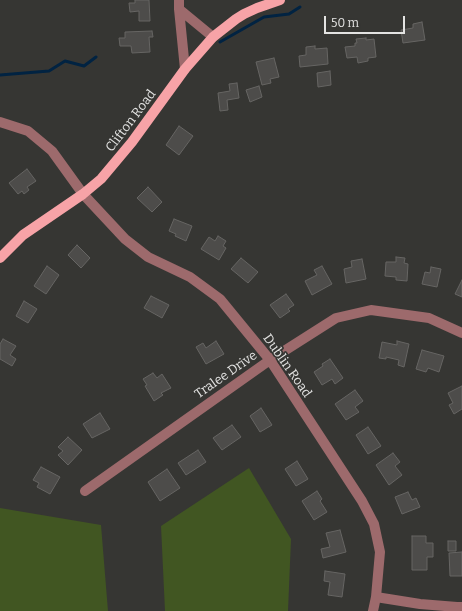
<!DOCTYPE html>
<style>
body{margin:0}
#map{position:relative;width:462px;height:611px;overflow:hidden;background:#363633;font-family:Bitter,serif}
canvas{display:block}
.scale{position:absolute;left:324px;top:16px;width:81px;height:18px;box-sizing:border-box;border:2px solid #e3e3e2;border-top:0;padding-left:5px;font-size:12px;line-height:14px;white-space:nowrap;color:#e3e3e2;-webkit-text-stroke:3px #363633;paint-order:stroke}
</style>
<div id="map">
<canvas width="462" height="611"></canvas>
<div class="scale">50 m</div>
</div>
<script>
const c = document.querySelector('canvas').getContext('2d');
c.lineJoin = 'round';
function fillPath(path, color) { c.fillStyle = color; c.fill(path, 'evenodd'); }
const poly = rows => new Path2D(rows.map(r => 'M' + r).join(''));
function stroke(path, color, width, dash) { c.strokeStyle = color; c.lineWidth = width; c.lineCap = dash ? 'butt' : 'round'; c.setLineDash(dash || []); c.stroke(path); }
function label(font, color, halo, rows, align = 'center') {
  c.font = font + ' Bitter,serif'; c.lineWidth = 3.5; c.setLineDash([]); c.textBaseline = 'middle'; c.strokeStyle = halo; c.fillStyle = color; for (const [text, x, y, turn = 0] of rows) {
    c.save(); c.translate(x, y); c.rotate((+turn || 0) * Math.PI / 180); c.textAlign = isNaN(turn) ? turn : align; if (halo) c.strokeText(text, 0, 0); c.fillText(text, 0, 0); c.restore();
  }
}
const green = poly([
 [249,468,291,539,288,611,165,611,161,526],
 [0,508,101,525,108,611,0,611]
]);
const stream = poly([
 [220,42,264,17,289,14,300,7],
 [0,75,49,71,65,61,84,66,96,57]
]);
const building = poly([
 [135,0,149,0,150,21,139,21,139,11,130,12,129,3,135,3,135,0],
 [422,22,425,40,403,43,401,30,413,28,413,24,422,22],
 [152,31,153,37,149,37,150,52,132,53,131,46,120,46,119,38,125,38,125,32,152,31],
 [366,38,366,40,374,39,376,57,368,58,368,61,358,63,357,57,347,58,345,47,355,46,355,43,357,43,356,39,366,38],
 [315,46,315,49,327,48,328,64,300,67,299,56,306,55,306,47,315,46],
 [274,58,279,77,270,79,271,83,262,85,256,62,274,58],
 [330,71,331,85,318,87,317,73,330,71],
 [237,83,239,98,227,100,228,110,220,111,218,93,230,91,229,84,237,83],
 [259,86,262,97,250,102,246,90,259,86],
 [179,126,193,136,179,155,166,145,179,126],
 [27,169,36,181,27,187,29,190,24,194,22,191,18,194,9,183,27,169],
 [148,187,162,202,152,212,137,198,148,187],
 [174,219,192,226,186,241,175,236,176,234,169,231,174,219],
 [218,236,226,241,223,246,226,248,219,260,201,249,209,237,215,241,218,236],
 [77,245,90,258,81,268,68,255,77,245],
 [396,257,405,258,404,263,408,264,407,281,396,280,396,277,385,276,386,262,396,262,396,257],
 [241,258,258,272,248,283,231,269,241,258],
 [362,259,366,279,346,283,344,269,352,267,351,261,362,259],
 [47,266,59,275,46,294,34,286,47,266],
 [322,266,332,284,312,295,305,281,317,275,314,270,322,266],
 [431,267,441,269,437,287,422,284,425,272,430,273,431,267],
 [462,280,462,297,455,294,462,280],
 [286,294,294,305,288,309,290,311,280,318,270,305,286,294],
 [151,296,169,305,162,318,144,308,151,296],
 [24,301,37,309,28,323,16,316,24,301],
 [3,339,16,346,10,355,16,359,12,366,0,359,0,344,3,339],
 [216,341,224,354,206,364,196,347,203,343,206,348,216,341],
 [397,341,409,344,404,367,398,365,399,360,386,357,386,359,379,358,382,342,397,345,397,341],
 [422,350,444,356,439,372,428,368,426,372,416,369,422,350],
 [330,359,343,378,335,384,332,379,322,385,314,372,323,366,322,364,330,359],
 [153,373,157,378,162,374,171,388,161,393,163,395,154,401,145,386,147,385,143,379,153,373],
 [462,386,462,409,454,414,449,405,453,403,448,393,462,386],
 [355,390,363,401,355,407,359,412,346,420,335,404,355,390],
 [261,408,272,425,260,432,250,416,261,408],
 [100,413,110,429,92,438,83,424,100,413],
 [232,425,241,437,222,450,213,438,232,425],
 [368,427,381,446,368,454,356,435,368,427],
 [68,437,82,450,68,465,58,455,63,451,58,447,68,437],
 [198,450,206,462,186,475,178,463,198,450],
 [393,453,400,462,395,466,402,475,389,485,376,465,393,453],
 [297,461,308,479,296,486,285,469,297,461],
 [41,467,60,477,50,494,37,487,39,483,33,480,41,467],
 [167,469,180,488,160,501,148,482,167,469],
 [317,491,322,499,320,501,327,512,314,520,302,501,317,491],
 [408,492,412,500,416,498,420,507,402,514,395,497,408,492],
 [340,530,346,552,323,558,321,549,330,547,326,533,340,530],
 [412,536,426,536,426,543,433,543,433,557,427,557,427,570,412,570,412,536],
 [448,541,456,541,456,551,448,551,448,541],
 [462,552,462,576,450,576,449,553,462,552],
 [325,571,345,574,342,597,328,595,330,582,324,581,325,571]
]);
const minor = poly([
 [179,0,179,9,213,37],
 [179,9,185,69],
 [0,122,28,131,52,151,83,194,125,239,148,257,190,277,220,299,270,360,362,501,374,524,380,552,376,597,373,611],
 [85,491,270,360,336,318,371,310,429,318,462,333],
 [376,597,420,604,457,607,462,607]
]);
const major = poly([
 [0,258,23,235,83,194,101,179,132,142,185,69,213,37,236,19,244,14,257,8,280,0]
]);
const streetNames = [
 ["Clifton Road",131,121,-53],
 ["Dublin Road",287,366,55],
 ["Tralee Drive",226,375,-35]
];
fillPath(green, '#415622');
stroke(stream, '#012342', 3);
fillPath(building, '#4d4c4a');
stroke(building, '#666563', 1);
stroke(minor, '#9d6a6c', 10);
stroke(major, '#f7a3a7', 10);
label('13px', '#e3e3e2', '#363633', streetNames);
</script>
